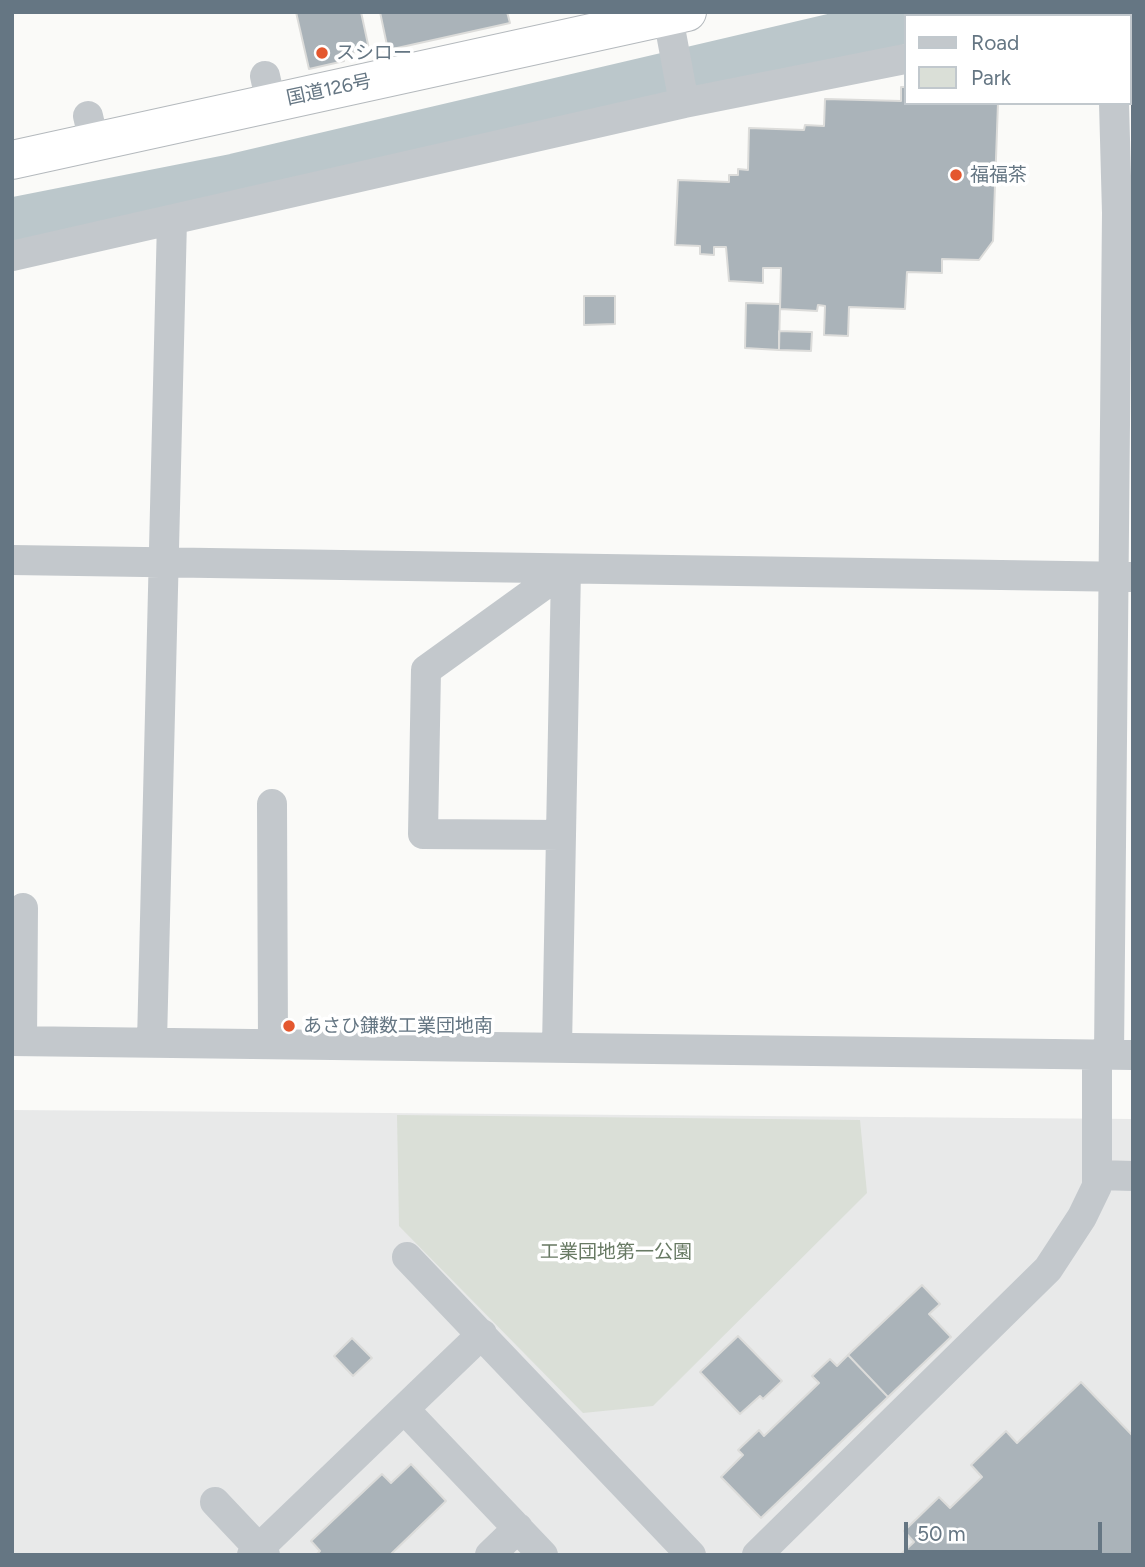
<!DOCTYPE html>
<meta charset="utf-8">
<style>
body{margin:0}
#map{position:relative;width:1145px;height:1567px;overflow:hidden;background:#fafaf8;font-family:Figtree,sans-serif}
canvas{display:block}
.frame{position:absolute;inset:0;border:14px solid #657683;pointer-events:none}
.legend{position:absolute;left:904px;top:14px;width:228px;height:91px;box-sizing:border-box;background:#fff;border:2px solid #c1c8cd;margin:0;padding:9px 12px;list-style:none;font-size:21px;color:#657683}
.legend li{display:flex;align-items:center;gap:14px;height:35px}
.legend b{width:35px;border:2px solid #c1c8cd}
.scale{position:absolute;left:904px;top:1522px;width:198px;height:32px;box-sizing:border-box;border:4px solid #657683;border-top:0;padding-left:9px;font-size:21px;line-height:24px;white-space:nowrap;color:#657683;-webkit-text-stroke:5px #fff;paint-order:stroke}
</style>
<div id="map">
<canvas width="1145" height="1567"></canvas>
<div class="frame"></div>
<ul class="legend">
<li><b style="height:9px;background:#c3c8cc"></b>Road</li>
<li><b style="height:19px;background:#dadfd7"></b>Park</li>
</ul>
<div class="scale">50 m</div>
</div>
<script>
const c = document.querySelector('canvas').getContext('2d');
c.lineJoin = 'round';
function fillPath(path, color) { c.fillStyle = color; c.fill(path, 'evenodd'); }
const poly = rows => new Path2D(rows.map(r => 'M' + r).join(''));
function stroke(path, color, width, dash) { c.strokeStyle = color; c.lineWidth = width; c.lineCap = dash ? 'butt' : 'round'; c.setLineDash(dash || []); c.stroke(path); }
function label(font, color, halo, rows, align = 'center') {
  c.font = font + ' Figtree,"Noto Sans JP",sans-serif'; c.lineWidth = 7; c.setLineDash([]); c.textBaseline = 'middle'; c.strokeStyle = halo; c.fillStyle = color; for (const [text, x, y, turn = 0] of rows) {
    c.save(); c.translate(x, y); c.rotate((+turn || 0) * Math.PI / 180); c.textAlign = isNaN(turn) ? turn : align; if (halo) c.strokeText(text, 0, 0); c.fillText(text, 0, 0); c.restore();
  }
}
const built = poly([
 [12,1110,1133,1119,1133,1555,12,1555]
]);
const green = poly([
 [397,1115,860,1120,867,1193,653,1406,583,1413,399,1226]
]);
const river = poly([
 [12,221,235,177,905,20]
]);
const building = poly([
 [296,12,361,12,369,49,342,55,344,61,309,69,296,12],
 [380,12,507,12,510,23,388,50,380,12],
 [901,87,905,87,905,103,998,103,993,241,979,260,942,259,942,273,907,272,905,309,849,307,848,336,824,335,825,306,818,305,817,311,780,309,781,268,763,268,763,283,729,281,726,247,714,247,714,255,700,254,700,246,675,245,678,180,729,182,729,175,738,175,738,169,748,170,749,128,804,130,805,125,824,126,825,99,901,101,901,87],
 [584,296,615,296,615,324,584,325,584,296],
 [746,303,780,304,779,350,745,348,746,303],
 [779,331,812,332,811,351,779,350,779,331],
 [922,1285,940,1304,929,1314,951,1337,888,1397,848,1355,922,1285],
 [738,1336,782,1381,763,1399,760,1396,740,1414,700,1372,738,1336],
 [352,1338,372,1358,353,1376,334,1356,352,1338],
 [848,1355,888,1397,761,1518,721,1477,743,1455,738,1450,759,1430,764,1436,819,1383,812,1376,830,1359,837,1366,848,1355],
 [1081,1382,1133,1436,1133,1555,900,1555,914,1542,904,1531,939,1497,950,1508,982,1477,971,1465,1006,1431,1017,1443,1081,1382],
 [411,1464,446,1501,390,1555,316,1555,320,1551,311,1541,382,1474,391,1483,411,1464]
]);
const minor = poly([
 [1112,12,1112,16,1127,12],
 [668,17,684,103],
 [265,76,271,103],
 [88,116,94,142],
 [12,256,684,103,905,59],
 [12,560,1133,577],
 [272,804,273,1044],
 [561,835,423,834,426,670,566,569],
 [12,1041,1133,1055],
 [22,1041,23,908],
 [152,1042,172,220],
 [557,1047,566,569],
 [1109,1055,1117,213,1114,103],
 [1098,1175,1133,1176],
 [407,1257,691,1555],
 [404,1409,543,1555],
 [215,1502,265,1555],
 [252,1555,482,1334],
 [490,1555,518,1528],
 [757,1555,1048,1269,1082,1217,1097,1186,1097,1054]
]);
const highway = poly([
 [12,160,687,12]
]);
const markers = [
 [322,53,7,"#e4572e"],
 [956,175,7,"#e4572e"],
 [289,1026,7,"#e4572e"]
];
const poiNames = [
 ["スシロー",336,53],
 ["福福茶",970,175],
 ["あさひ鎌数工業団地南",303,1026]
];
const streetNames = [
 ["国道126号",329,90,-12]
];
const parkNames = [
 ["工業団地第一公園",616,1252]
];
fillPath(built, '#e8e9e9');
fillPath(green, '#dadfd7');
stroke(river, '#bbc7cb', 47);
fillPath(building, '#aab3b9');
stroke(building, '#dcdcda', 2);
stroke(highway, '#b4b9bd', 40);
stroke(minor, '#c3c8cc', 30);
stroke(highway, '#fff', 38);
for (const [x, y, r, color] of markers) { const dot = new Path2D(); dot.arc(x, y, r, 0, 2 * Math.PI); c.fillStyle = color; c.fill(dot); stroke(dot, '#fff', 2.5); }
label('19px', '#657683', '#fff', poiNames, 'left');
label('19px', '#657683', '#fff', streetNames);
label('19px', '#687a64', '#fff', parkNames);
</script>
